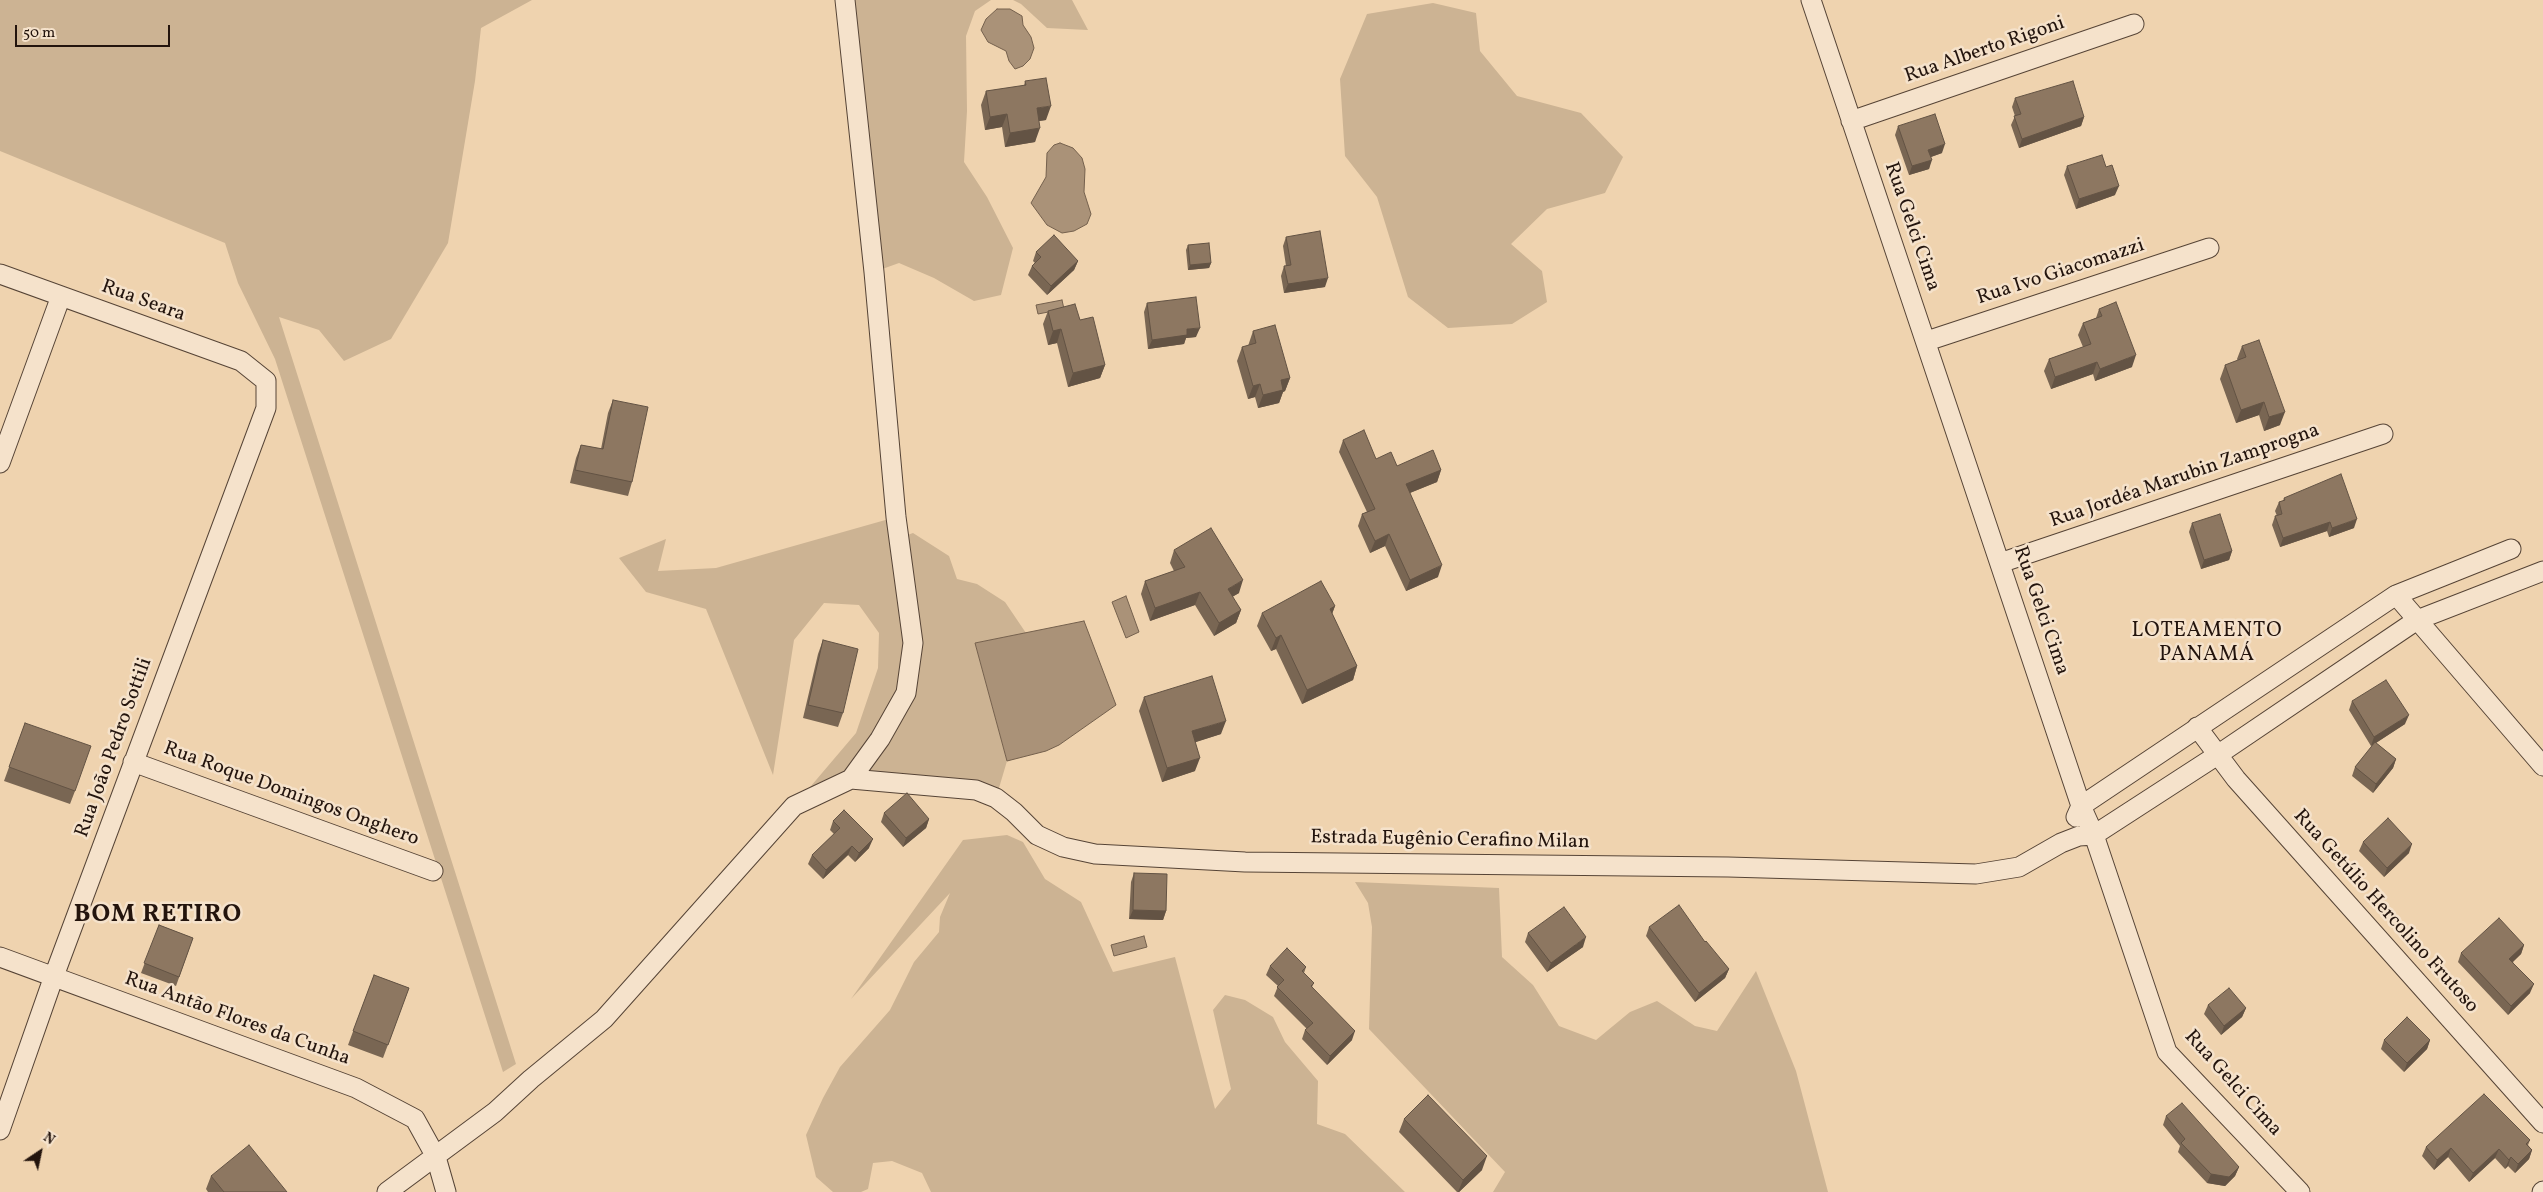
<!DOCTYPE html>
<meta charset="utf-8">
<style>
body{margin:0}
#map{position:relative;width:2543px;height:1192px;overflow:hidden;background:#efd3af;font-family:Vollkorn,serif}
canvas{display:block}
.north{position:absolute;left:15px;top:1127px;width:50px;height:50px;-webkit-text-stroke:4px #f5e2cb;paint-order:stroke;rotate:34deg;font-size:14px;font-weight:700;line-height:20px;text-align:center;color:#23140d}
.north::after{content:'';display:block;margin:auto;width:18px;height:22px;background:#23140d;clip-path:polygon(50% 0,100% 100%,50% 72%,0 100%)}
.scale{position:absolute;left:15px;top:25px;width:155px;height:22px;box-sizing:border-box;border:2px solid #23140d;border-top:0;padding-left:6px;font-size:15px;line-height:18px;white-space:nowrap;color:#23140d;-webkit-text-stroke:4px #f5e2cb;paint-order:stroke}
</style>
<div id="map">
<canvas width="2543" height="1192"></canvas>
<div class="north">N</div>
<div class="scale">50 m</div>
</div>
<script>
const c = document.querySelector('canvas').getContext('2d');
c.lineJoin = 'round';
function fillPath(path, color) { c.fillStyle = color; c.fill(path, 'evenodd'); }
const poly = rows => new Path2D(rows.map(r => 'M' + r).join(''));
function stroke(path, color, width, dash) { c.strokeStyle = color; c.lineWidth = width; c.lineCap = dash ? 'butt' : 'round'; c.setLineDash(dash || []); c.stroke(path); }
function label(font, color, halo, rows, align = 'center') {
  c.font = font + ' Vollkorn,serif'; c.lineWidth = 5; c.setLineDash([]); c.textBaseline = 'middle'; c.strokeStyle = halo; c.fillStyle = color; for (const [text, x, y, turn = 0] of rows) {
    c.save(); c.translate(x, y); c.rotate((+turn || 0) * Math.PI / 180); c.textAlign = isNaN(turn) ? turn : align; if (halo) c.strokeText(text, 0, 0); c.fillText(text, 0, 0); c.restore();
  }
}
const green = poly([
 [0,0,532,0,481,28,475,81,448,243,391,339,344,361,319,330,279,317,516,1064,503,1072,275,359,238,283,225,243,0,151],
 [845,0,991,0,975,11,966,36,967,111,964,162,987,197,1013,248,1001,295,974,301,934,278,899,263,874,272],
 [1013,0,1072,0,1088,30,1047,28,1021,4],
 [1433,3,1476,13,1480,51,1517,96,1581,113,1623,157,1605,193,1547,209,1511,244,1542,271,1547,302,1512,324,1448,328,1408,297,1377,197,1345,156,1340,79,1367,14],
 [896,517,899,538,913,533,949,556,957,579,977,584,1005,602,1026,633,975,643,1007,761,996,798,851,779,794,806,856,733,878,668,879,633,859,605,824,603,794,640,773,775,706,609,646,592,619,558,666,539,658,571,716,568],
 [1007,835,1023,842,1045,879,1081,902,1113,972,1175,957,1215,1109,1231,1089,1213,1010,1225,995,1245,1000,1273,1017,1285,1042,1318,1081,1317,1124,1345,1134,1405,1192,931,1192,922,1173,892,1161,873,1163,868,1189,861,1192,833,1192,816,1177,806,1135,823,1098,840,1067,890,1010,914,962,939,932,940,917,950,893,851,999,963,840],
 [1355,882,1499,888,1502,957,1533,985,1559,1026,1596,1040,1630,1012,1657,1001,1695,1026,1717,1031,1756,971,1796,1071,1828,1192,1493,1192,1505,1172,1369,1029,1372,927,1368,903]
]);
const water = poly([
 [997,9,1010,9,1022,16,1023,25,1031,37,1034,48,1030,59,1023,66,1015,69,1009,61,1006,51,988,42,981,30,986,19,997,9],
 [1060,143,1073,148,1082,158,1085,169,1084,192,1091,214,1087,224,1074,231,1062,233,1047,225,1031,203,1046,177,1047,153,1054,145,1060,143],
 [1062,300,1064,309,1038,314,1036,305,1062,300],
 [1126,596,1139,632,1126,638,1112,602,1126,596],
 [1084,621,1116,705,1059,745,1046,751,1007,761,975,643,1084,621],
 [1144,936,1147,947,1114,956,1111,945,1144,936]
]);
const street = poly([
 [1811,0,2081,806,2094,835,2167,1052,2300,1192],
 [1851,121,2134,24],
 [0,274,241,361,266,381,266,408,54,976,0,1130],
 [1927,341,2209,248],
 [0,463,61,296],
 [2000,563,2383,434],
 [2396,595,2543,766],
 [2197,727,2236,779,2543,1123],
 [133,762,433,871],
 [851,779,976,790,996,798,1014,812,1037,835,1063,847,1095,854,1245,862,1728,867,1976,874,2019,867,2061,843,2079,836,2094,835,2219,754,2417,620,2543,571],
 [2076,817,2081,806,2396,595,2511,549],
 [0,957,356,1088,415,1119,436,1157,446,1192],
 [387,1192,495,1112,531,1079,604,1019,794,806,851,779,880,739,906,693,913,643,896,517,874,272,845,0],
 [2542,1192,2543,1191]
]);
const wall = poly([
 [1025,81,1046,120,1039,121,1035,142,1005,147,1002,127,985,130,981,105,986,91,1024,86],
 [2015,98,2084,117,2081,126,2019,148,2011,125,2015,116,2012,107],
 [1898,126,1942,153,1931,157,1929,169,1909,175,1895,135],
 [2067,166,2115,195,2076,209,2064,175],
 [1286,237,1325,287,1284,293,1281,276,1284,266,1286,266,1283,246],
 [1188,245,1211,263,1209,268,1188,270,1186,250],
 [1036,252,1078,261,1074,270,1047,295,1028,275,1032,266,1035,263,1033,261],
 [1147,303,1196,337,1186,338,1184,344,1148,349,1144,312],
 [2099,309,2132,367,2095,381,2093,374,2051,389,2044,371,2049,359,2083,347,2078,335,2083,323,2096,318],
 [1048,311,1105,365,1100,378,1068,387,1057,343,1048,345,1043,324],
 [1253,331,1290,378,1285,391,1283,392,1279,403,1258,408,1255,397,1248,399,1237,361,1242,347,1248,346],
 [2242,346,2280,425,2264,431,2259,415,2236,423,2220,379,2225,365,2238,361,2237,359],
 [613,400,632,482,628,496,570,483,576,458,581,445,601,449,608,413],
 [1343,440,1376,459,1397,466,1441,470,1437,482,1410,493,1438,577,1406,591,1385,546,1370,553,1358,526,1362,514,1367,512,1339,452],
 [2284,498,2354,528,2329,537,2327,531,2280,547,2272,525,2275,516,2277,516,2275,511,2279,502,2283,501],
 [2192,523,2232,551,2229,560,2201,569,2189,532],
 [1174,550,1239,593,1232,597,1241,610,1236,623,1214,636,1195,605,1150,621,1141,594,1145,581,1174,571,1170,563],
 [1335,606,1332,614,1357,666,1353,680,1302,704,1276,649,1271,651,1257,626,1262,613],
 [823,640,843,713,838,727,803,718,818,654],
 [1144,697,1221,734,1195,742,1195,771,1162,782,1139,711],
 [2352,701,2405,724,2376,743,2396,759,2393,768,2373,793,2352,776,2355,767,2374,744,2371,746,2349,710],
 [25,723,75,791,70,804,4,781],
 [884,813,929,819,926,828,903,847,881,822],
 [833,821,869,848,855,862,848,855,823,879,808,864,812,855,834,834,830,830],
 [2363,842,2409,853,2384,877,2359,851],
 [1134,873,1166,911,1163,920,1129,919,1131,882],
 [159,925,193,938,176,986,141,973],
 [1649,927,1705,942,1729,969,1725,978,1695,1002,1646,936],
 [1528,933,1583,947,1547,972,1525,942],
 [2524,945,2521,954,2513,962,2530,993,2508,1015,2458,962,2461,953],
 [1270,966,1306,967,1304,973,1314,983,1312,987,1352,1040,1327,1065,1302,1039,1305,1030,1307,1029,1274,996,1278,986,1266,975],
 [374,975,409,988,383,1058,348,1045],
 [2208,1005,2246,1008,2242,1017,2221,1035,2204,1014],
 [2384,1040,2430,1040,2427,1049,2404,1072,2381,1049],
 [2166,1116,2239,1167,2235,1176,2225,1186,2207,1183,2178,1152,2180,1146,2163,1125],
 [1404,1119,1482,1170,1459,1192,1457,1192,1399,1132],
 [2530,1140,2528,1145,2532,1150,2529,1159,2515,1173,2508,1166,2505,1169,2495,1158,2469,1182,2448,1157,2434,1170,2422,1156,2426,1147],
 [211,1176,287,1192,208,1192,206,1189]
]);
const shadedWall = poly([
 [1051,106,1046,120,1032,122,1037,108],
 [1007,114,1002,127,985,130,990,117],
 [2084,117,2081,126,2019,148,2022,139],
 [1040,128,1035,142,1005,147,1010,133],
 [1945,144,1942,153,1925,159,1928,150],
 [1932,160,1929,169,1909,175,1912,166],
 [2119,186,2115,195,2076,209,2079,199],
 [1078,261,1074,270,1047,295,1051,286],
 [1211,263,1209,268,1188,270,1190,265],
 [1328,278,1325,287,1284,293,1288,284],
 [1200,328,1196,337,1186,338,1184,344,1148,349,1152,340,1187,329],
 [1061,329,1057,343,1048,345,1053,331],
 [2136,355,2132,367,2095,381,2100,369],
 [2097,362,2093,374,2051,389,2055,377],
 [1105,365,1100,378,1068,387,1073,373],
 [1290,378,1285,391,1283,392,1279,403,1258,408,1263,395,1281,380],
 [1260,384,1255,397,1248,399,1253,386],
 [2264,402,2259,415,2236,423,2241,410],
 [2285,412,2280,425,2264,431,2269,417],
 [1441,470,1437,482,1402,496,1406,484],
 [2357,519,2354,528,2329,537,2332,528],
 [2330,522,2327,531,2280,547,2283,538],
 [1389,534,1385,546,1370,553,1375,541],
 [2232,551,2229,560,2201,569,2204,560],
 [1442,565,1438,577,1406,591,1410,580],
 [1243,580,1239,593,1223,602,1228,589],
 [1200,592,1195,605,1150,621,1155,608],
 [1335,606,1330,619,1330,609],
 [1241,610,1236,623,1214,636,1219,623],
 [1281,635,1276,649,1271,651,1276,638],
 [1357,666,1353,680,1302,704,1307,690],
 [2409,715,2405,724,2371,746,2374,737],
 [1226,721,1221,734,1187,745,1192,731],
 [1200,758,1195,771,1162,782,1167,768],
 [2396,759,2393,768,2373,793,2376,784],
 [929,819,926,828,903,847,906,838],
 [873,839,869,848,855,862,859,853],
 [2412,844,2409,853,2384,877,2387,868],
 [852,846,848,855,823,879,826,870],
 [1133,910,1166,911,1163,920,1129,919],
 [1586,937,1583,947,1547,972,1551,963],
 [2524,945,2521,954,2506,968,2509,959],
 [1729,969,1725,978,1695,1002,1699,993],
 [2534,984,2530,993,2508,1015,2511,1006],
 [2246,1008,2242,1017,2221,1035,2224,1026],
 [1355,1031,1352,1040,1327,1065,1330,1056],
 [2430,1040,2427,1049,2404,1072,2407,1063],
 [2451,1148,2448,1157,2434,1170,2437,1160],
 [2499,1149,2495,1158,2469,1182,2473,1173],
 [2532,1150,2529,1159,2515,1173,2518,1164],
 [1487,1156,1482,1170,1459,1192,1458,1192,1463,1180],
 [2511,1157,2508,1166,2505,1169,2509,1160],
 [2239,1167,2235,1176,2225,1186,2207,1183,2211,1174]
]);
const building = poly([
 [1046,78,1051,106,1037,108,1040,128,1010,133,1007,114,990,117,986,91,1026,85,1025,81,1046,78],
 [2073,81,2084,117,2022,139,2014,116,2021,114,2015,98,2073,81],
 [1935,114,1945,144,1928,150,1932,160,1912,166,1898,126,1935,114],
 [2102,155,2106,167,2112,165,2119,186,2079,199,2067,166,2102,155],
 [1320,231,1328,278,1288,284,1284,266,1291,265,1286,237,1320,231],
 [1054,235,1078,261,1051,286,1032,266,1041,257,1036,252,1054,235],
 [1209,243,1211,263,1190,265,1188,245,1209,243],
 [1196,297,1200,328,1187,329,1187,335,1152,340,1147,303,1196,297],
 [2116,302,2136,355,2100,369,2097,362,2055,377,2049,359,2091,344,2083,323,2102,316,2099,309,2116,302],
 [1075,304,1080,320,1093,317,1105,365,1073,373,1061,329,1053,331,1048,311,1075,304],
 [1275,325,1290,378,1281,380,1283,390,1263,395,1260,384,1253,386,1242,347,1256,343,1253,331,1275,325],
 [2259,340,2285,412,2269,417,2264,402,2241,410,2225,365,2246,357,2242,346,2259,340],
 [613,400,648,407,632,482,575,470,581,445,603,449,613,400],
 [1364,430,1376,459,1391,452,1397,466,1433,450,1441,470,1406,484,1442,565,1410,580,1389,534,1375,541,1362,514,1375,509,1343,440,1364,430],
 [2341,474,2357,519,2332,528,2330,522,2283,538,2275,516,2282,514,2279,502,2285,500,2284,498,2341,474],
 [2220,514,2232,551,2204,560,2192,523,2220,514],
 [1211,528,1243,580,1228,589,1241,610,1219,623,1200,592,1155,608,1145,581,1185,567,1174,550,1211,528],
 [1321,581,1335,606,1330,609,1357,666,1307,690,1281,635,1276,638,1262,613,1321,581],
 [823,640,858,649,843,713,808,705,823,640],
 [1212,676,1226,721,1192,731,1200,758,1167,768,1144,697,1212,676],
 [2386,680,2409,715,2374,737,2352,701,2386,680],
 [25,723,91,746,75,791,9,767,25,723],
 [2375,742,2396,759,2376,784,2355,767,2375,742],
 [907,793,929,819,906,838,884,813,907,793],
 [844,810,873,839,859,853,852,846,826,870,812,855,840,828,833,821,844,810],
 [2388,818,2412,844,2387,868,2363,842,2388,818],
 [1134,873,1167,874,1166,911,1133,910,1134,873],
 [1679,905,1705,942,1706,941,1729,969,1699,993,1649,927,1679,905],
 [1564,907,1586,937,1551,963,1528,933,1564,907],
 [2499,918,2524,945,2509,959,2534,984,2511,1006,2461,953,2499,918],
 [159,925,193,938,179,977,144,963,159,925],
 [1287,948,1306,967,1302,971,1314,983,1311,986,1355,1031,1330,1056,1305,1030,1313,1023,1277,987,1284,980,1270,966,1287,948],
 [374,975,409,988,388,1045,353,1031,374,975],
 [2229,988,2246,1008,2224,1026,2208,1005,2229,988],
 [2407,1017,2430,1040,2407,1063,2384,1040,2407,1017],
 [2484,1094,2530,1140,2526,1144,2532,1150,2518,1164,2511,1157,2509,1160,2499,1149,2473,1173,2451,1148,2437,1160,2426,1147,2484,1094],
 [1428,1095,1487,1156,1463,1180,1404,1119,1428,1095],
 [2182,1103,2239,1167,2229,1177,2211,1174,2181,1143,2185,1139,2166,1116,2182,1103],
 [249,1145,287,1192,224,1192,211,1176,249,1145]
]);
const streetNames = [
 ["Rua Alberto Rigoni",1985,51,-19],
 ["Rua Gelci Cima",1911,227,71],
 ["Rua Ivo Giacomazzi",2061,273,-18],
 ["Rua Seara",143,302,20],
 ["Rua Jordéa Marubin Zamprogna",2185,477,-19],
 ["Rua Gelci Cima",2040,611,71],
 ["Rua João Pedro Sottili",115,748,-70],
 ["Rua Roque Domingos Onghero",291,795,20],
 ["Estrada Eugênio Cerafino Milan",1450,841,1],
 ["Rua Getúlio Hercolino Frutoso",2385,912,48],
 ["Rua Antão Flores da Cunha",237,1020,20],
 ["Rua Gelci Cima",2232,1084,48]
];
const neighbourhoodNames = [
 ["LOTEAMENTO",2207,632],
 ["PANAMÁ",2207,656]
];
const districtNames = [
 ["BOM RETIRO",158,916]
];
fillPath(green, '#ccb393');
fillPath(water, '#aa9278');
stroke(water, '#74604d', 1);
stroke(street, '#564436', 21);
stroke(street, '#f5e2cb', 19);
fillPath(wall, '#796653');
fillPath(shadedWall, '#635344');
fillPath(building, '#8d7761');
stroke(building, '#635344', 1);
label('20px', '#23140d', '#f5e2cb', streetNames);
c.letterSpacing = '1px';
label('21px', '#23140d', '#f5e2cb', neighbourhoodNames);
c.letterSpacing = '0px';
c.letterSpacing = '1px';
label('bold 25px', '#23140d', '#f5e2cb', districtNames);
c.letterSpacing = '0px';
</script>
